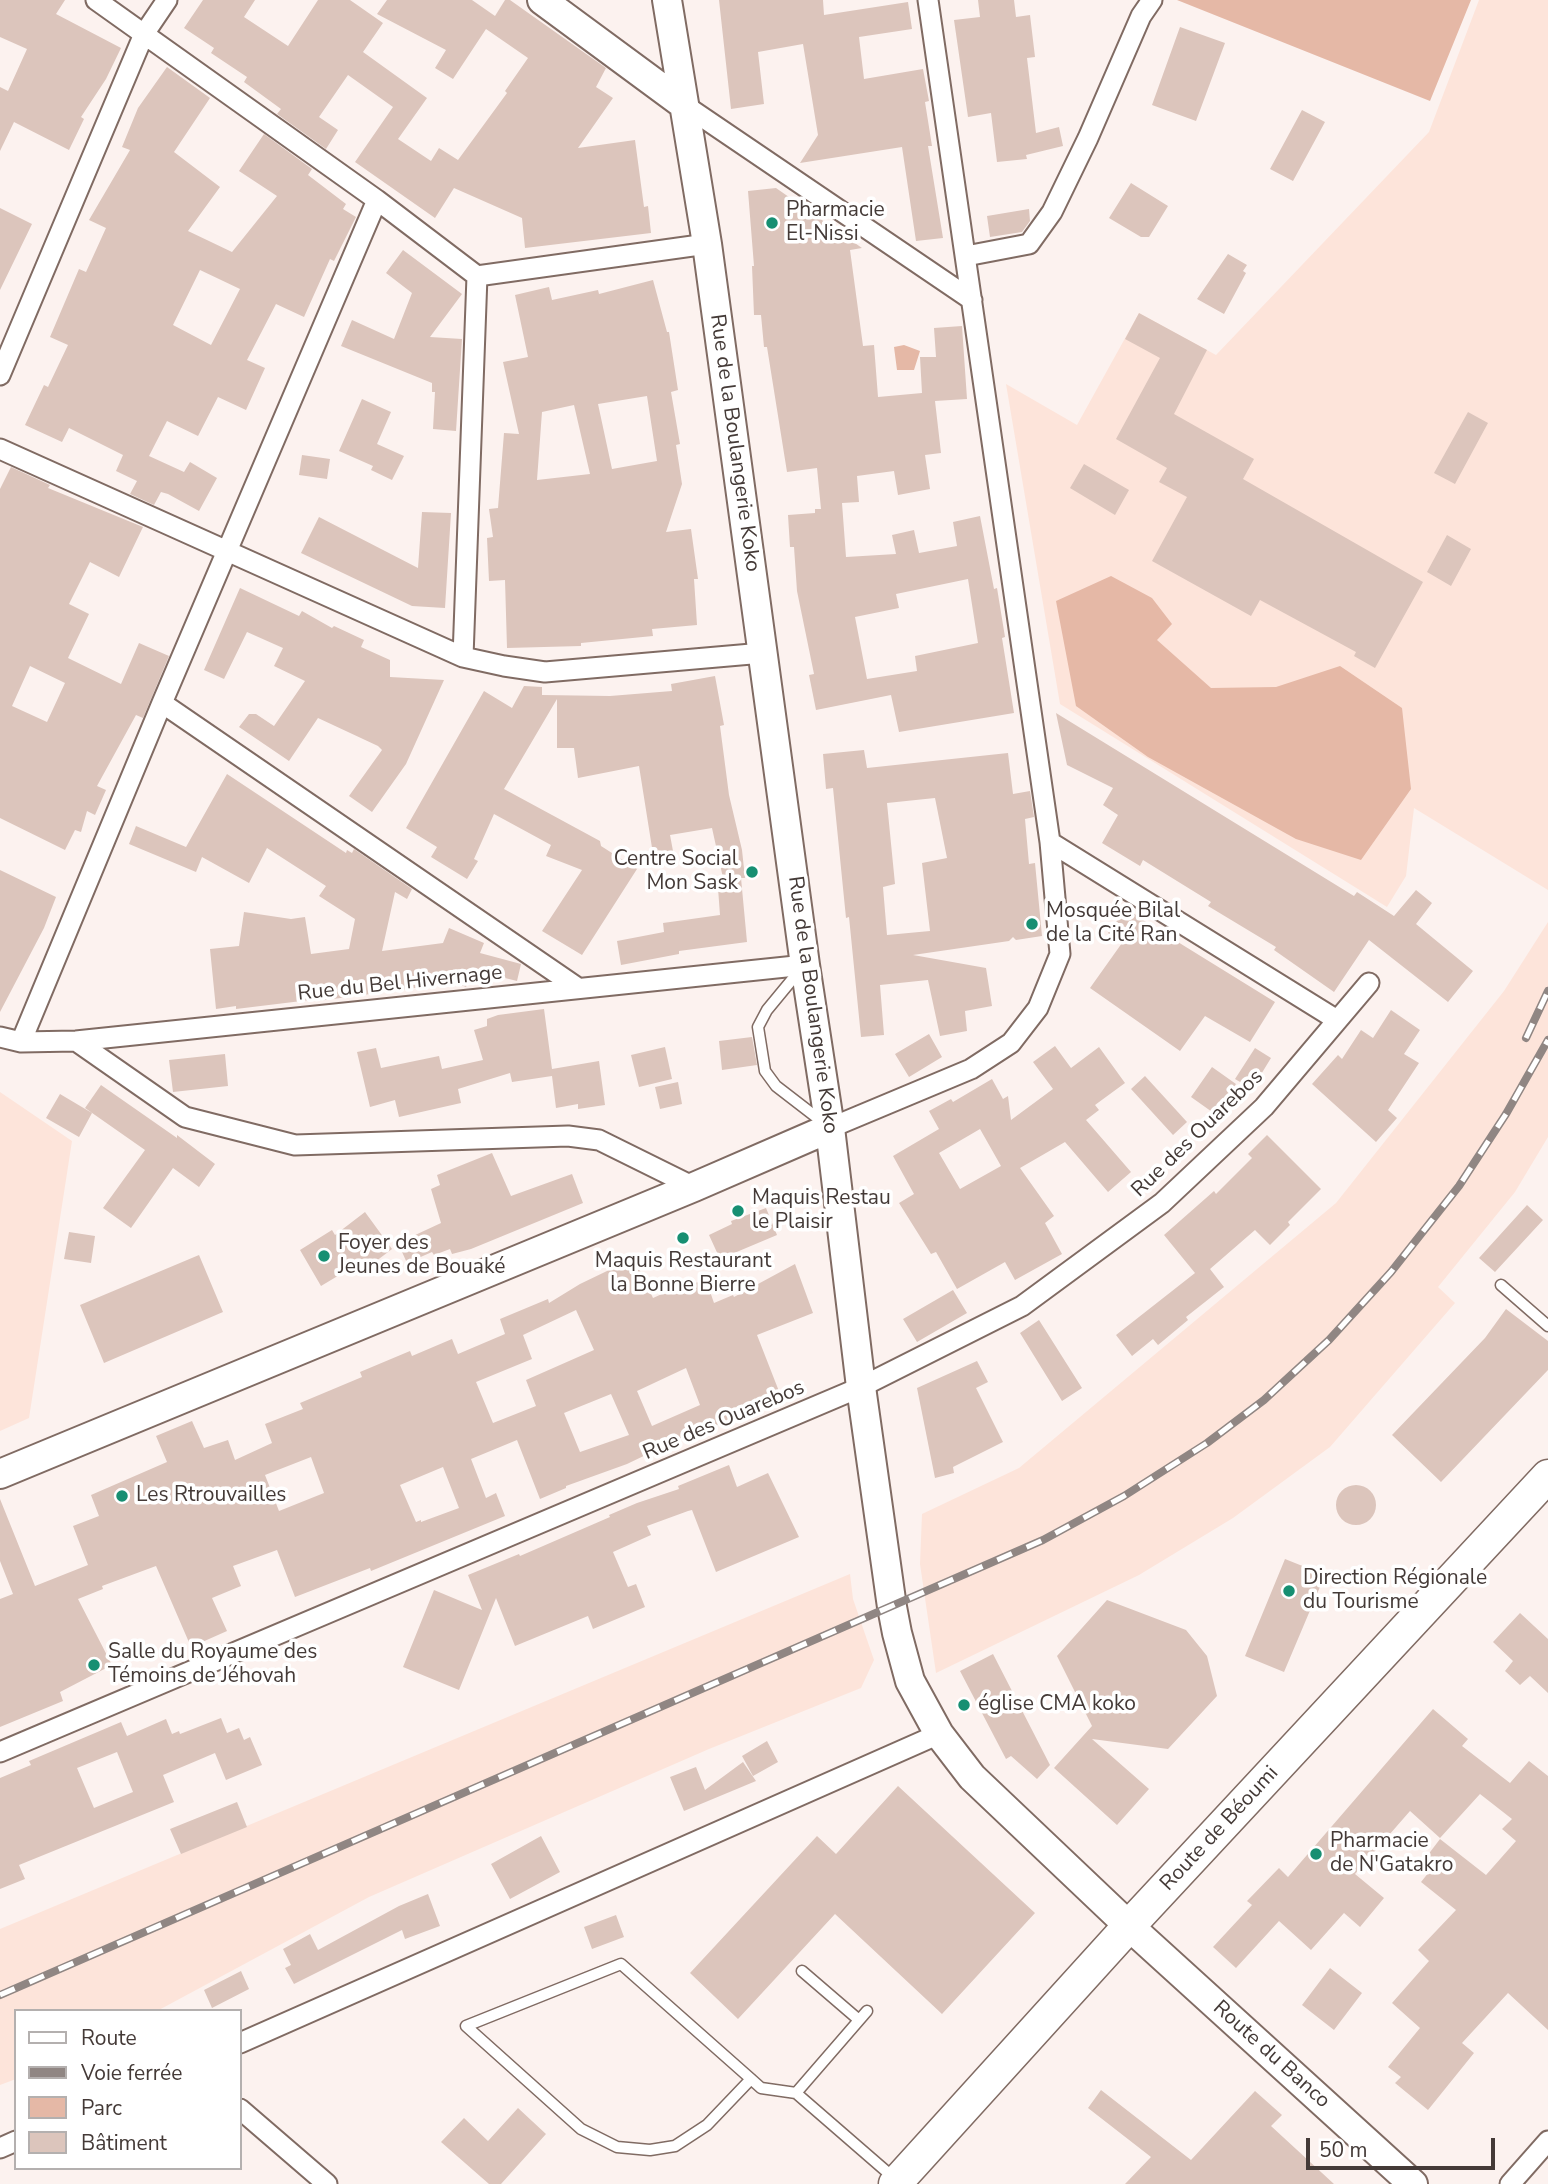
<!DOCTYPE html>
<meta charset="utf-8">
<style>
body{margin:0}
#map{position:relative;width:1548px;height:2184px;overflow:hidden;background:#fcf2ef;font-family:"Nunito Sans",sans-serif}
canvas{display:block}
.legend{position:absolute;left:14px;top:2009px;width:228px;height:161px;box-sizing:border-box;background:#fff;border:2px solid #b4b0af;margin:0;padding:9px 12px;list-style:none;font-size:21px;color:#443a37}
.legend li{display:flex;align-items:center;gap:14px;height:35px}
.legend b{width:35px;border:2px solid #b4b0af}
.scale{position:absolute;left:1306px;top:2138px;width:189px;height:32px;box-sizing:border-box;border:4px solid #443a37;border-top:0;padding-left:9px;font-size:21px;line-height:24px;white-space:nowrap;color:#443a37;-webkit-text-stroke:5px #fff;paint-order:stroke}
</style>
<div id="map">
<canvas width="1548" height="2184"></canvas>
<ul class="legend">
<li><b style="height:9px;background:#fff"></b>Route</li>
<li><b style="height:9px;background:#908683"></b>Voie ferrée</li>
<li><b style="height:19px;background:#e5b8a6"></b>Parc</li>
<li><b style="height:19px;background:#dcc5bc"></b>Bâtiment</li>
</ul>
<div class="scale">50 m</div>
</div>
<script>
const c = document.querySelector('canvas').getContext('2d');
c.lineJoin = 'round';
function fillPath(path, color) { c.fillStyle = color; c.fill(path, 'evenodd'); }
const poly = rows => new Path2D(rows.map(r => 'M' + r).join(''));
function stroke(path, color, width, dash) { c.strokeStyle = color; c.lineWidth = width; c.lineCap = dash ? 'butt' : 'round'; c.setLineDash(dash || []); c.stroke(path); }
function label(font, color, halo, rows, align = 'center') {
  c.font = font + ' "Nunito Sans",sans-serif'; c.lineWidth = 7; c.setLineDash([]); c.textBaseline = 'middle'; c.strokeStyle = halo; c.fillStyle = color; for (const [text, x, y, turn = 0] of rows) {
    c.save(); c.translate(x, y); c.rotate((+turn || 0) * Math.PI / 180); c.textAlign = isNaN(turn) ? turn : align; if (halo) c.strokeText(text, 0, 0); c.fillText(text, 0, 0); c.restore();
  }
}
const built = poly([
 [1479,0,1548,0,1548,890,1414,808,1406,876,1387,907,1060,704,1006,384,1077,425,1139,313,1216,355,1429,132],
 [1548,922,1548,1137,1515,1192,1438,1287,1455,1303,1330,1447,1233,1518,1139,1575,936,1673,920,1564,922,1514,1019,1468,1336,1203,1504,991],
 [0,1092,72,1141,29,1418,0,1431],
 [850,1574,853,1599,874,1660,861,1688,709,1749,369,1897,157,2011,16,2011,16,2079,0,2085,0,1929]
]);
const green = poly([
 [1177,0,1471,0,1430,101],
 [904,345,920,351,914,370,897,370,894,347],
 [1111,576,1152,598,1172,624,1157,640,1211,688,1276,687,1340,666,1402,708,1411,789,1361,860,1296,839,1148,757,1076,706,1056,601]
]);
const building = poly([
 [0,0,65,0,56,14,121,48,106,79,81,117,84,119,69,150,14,122,0,151,0,87,8,91,27,49,0,37],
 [203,0,255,0,244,17,288,46,318,0,350,0,383,23,363,52,427,98,398,139,431,161,439,148,458,160,507,93,505,91,528,58,486,29,453,79,435,68,446,50,377,14,387,0,472,0,495,16,505,0,510,0,606,68,596,87,613,98,578,148,635,140,644,207,648,206,651,233,525,248,522,218,454,188,435,218,355,162,393,107,348,75,319,117,338,130,326,149,277,114,281,109,244,82,247,77,211,53,214,48,184,28],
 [719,0,823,0,824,15,908,2,912,29,859,37,864,79,923,69,929,101,925,102,932,146,928,146,943,238,916,241,902,147,800,163,818,135,803,44,758,52,764,104,731,109],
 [978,0,1014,0,1016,17,1030,15,1035,57,1027,58,1036,133,1059,127,1063,146,1026,155,1027,159,997,162,991,113,968,117,954,20,980,17],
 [1180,27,1225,43,1196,121,1152,105],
 [167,67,210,98,174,152,220,187,188,231,232,252,277,196,239,171,264,134,312,169,308,175,346,204,343,209,356,217,334,261,330,259,304,317,276,304,247,360,265,368,246,410,218,397,198,436,167,421,149,456,184,472,190,462,217,478,199,511,168,494,161,492,154,505,130,494,137,481,116,471,123,455,69,428,62,442,25,425,44,385,48,387,68,345,50,337,79,269,86,272,106,228,89,220,130,150,122,147,138,108],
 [200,270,240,289,211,345,173,325],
 [1302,110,1325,122,1293,181,1270,169],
 [1131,183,1168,206,1149,237,1141,237,1109,218],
 [776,188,862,248,850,250,863,346,874,345,878,397,922,393,920,357,936,357,934,328,962,326,967,399,935,401,941,453,925,455,930,489,898,495,894,471,857,476,859,502,842,503,846,557,896,554,892,535,914,530,919,553,957,546,953,522,980,516,994,589,997,588,1005,637,1002,638,1014,713,899,732,891,695,816,710,809,675,814,674,797,591,794,547,790,547,788,515,815,513,815,509,821,509,817,468,787,472,767,347,764,347,761,315,754,315,752,266,754,266,748,191],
 [968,579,978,643,915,656,917,671,867,679,855,617,899,608,896,594],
 [0,208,32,224,0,290],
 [1029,209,1030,221,1022,232,990,237,987,216],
 [403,250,462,294,430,337,462,339,456,431,433,429,435,392,432,392,432,383,341,346,352,320,394,339,412,293,386,273],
 [1228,254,1247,265,1243,271,1246,273,1224,314,1197,299],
 [653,280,667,332,669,332,678,390,671,392,680,444,676,445,682,484,666,532,691,529,698,579,694,579,697,625,652,629,653,636,581,643,581,646,507,648,505,580,489,581,487,538,493,537,489,509,498,508,504,433,519,434,503,362,528,357,515,295,549,287,552,300,598,290,599,294],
 [647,396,657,461,612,469,598,404],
 [574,405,590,474,537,480,542,412],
 [1139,313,1207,350,1174,414,1254,459,1243,479,1423,582,1375,668,1354,656,1356,652,1260,600,1251,616,1152,561,1187,497,1159,482,1167,468,1116,439,1160,358,1125,339],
 [362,399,391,412,377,444,404,456,392,480,371,470,373,466,339,451],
 [1468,412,1488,423,1455,484,1434,473],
 [302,455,330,459,327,479,299,475],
 [1084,464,1129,490,1115,515,1070,488],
 [11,467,50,485,48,488,143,527,119,577,90,562,69,604,89,614,68,658,121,684,139,643,169,656,143,718,136,715,97,786,106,790,95,815,87,811,81,832,75,830,65,850,0,818,0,489],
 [30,666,65,683,47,722,12,706],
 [422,512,451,513,445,608,412,606,301,553,319,517,418,568],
 [1447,535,1471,549,1451,586,1427,572],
 [240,588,299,616,302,611,332,628,334,626,364,640,361,647,390,660,390,677,444,680,406,764,372,812,349,796,382,750,378,746,318,718,289,761,239,727,249,714,256,714,274,726,305,681,274,666,283,648,247,632,224,679,204,670],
 [715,676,724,725,720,726,729,795,742,850,745,878,741,878,747,942,679,951,679,954,621,965,617,941,664,932,663,923,720,915,718,888,725,887,712,828,670,835,673,851,653,854,639,766,578,778,574,748,557,748,557,699,504,789,600,841,601,846,637,869,582,955,542,931,582,870,546,856,551,845,494,814,474,859,478,861,467,879,431,857,437,847,406,828,484,691,512,708,524,686,542,687,542,695,610,696,672,691,671,684],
 [1056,713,1354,896,1357,892,1394,916,1416,890,1432,903,1416,924,1473,971,1448,1002,1369,940,1334,992,1274,950,1276,947,1208,906,1211,902,1143,860,1140,866,1102,843,1118,815,1103,805,1113,788,1067,765],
 [864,750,867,768,1008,753,1013,794,1030,791,1034,817,1025,819,1029,864,1035,863,1042,936,1016,940,1013,937,1009,941,913,955,986,968,992,1006,965,1011,967,1031,940,1036,928,980,880,985,884,1035,861,1037,849,917,846,918,833,788,826,789,823,754],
 [935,798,947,858,922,863,930,931,887,935,883,887,895,884,887,803],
 [227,774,346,853,347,850,352,853,354,849,412,889,407,899,395,892,382,951,443,943,449,928,484,943,480,953,521,964,517,981,473,970,466,987,420,969,422,987,318,1001,318,999,236,1009,236,1006,216,1009,210,949,239,946,244,912,291,919,305,917,311,954,349,949,355,919,319,896,326,886,267,848,249,883,202,857,196,872,129,844,136,826,186,847],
 [0,870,56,897,44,928,0,1012],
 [1126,908,1172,940,1173,939,1275,1002,1250,1042,1205,1016,1180,1051,1090,988,1122,943,1108,933],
 [544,1009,552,1069,599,1061,605,1105,578,1109,578,1104,556,1108,552,1076,512,1082,510,1073,458,1089,461,1103,399,1117,395,1100,370,1107,357,1052,376,1048,381,1068,439,1056,442,1069,483,1060,474,1030,487,1026,487,1019,498,1015],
 [1391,1010,1420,1030,1404,1054,1419,1063,1388,1110,1397,1118,1376,1142,1312,1084,1338,1055,1342,1059,1361,1030,1373,1038],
 [929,1034,942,1057,909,1077,895,1054],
 [752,1037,757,1065,722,1070,719,1041],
 [1055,1046,1071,1068,1099,1047,1125,1083,1095,1105,1099,1110,1086,1120,1131,1172,1108,1192,1065,1142,1020,1168,1054,1216,1045,1223,1062,1254,1015,1280,1005,1262,957,1289,936,1252,931,1254,899,1203,914,1194,893,1156,939,1129,929,1111,951,1099,953,1102,992,1079,1003,1099,1008,1096,1011,1120,1053,1089,1033,1062],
 [980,1129,1001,1166,960,1189,939,1153],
 [665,1047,672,1079,639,1087,631,1055],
 [1255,1048,1271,1058,1252,1089,1235,1079],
 [225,1054,228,1086,173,1092,169,1060],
 [1212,1067,1236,1084,1215,1114,1191,1097],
 [1145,1076,1187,1122,1173,1135,1131,1089],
 [678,1082,682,1104,660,1109,655,1087],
 [101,1085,177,1138,177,1135,215,1164,199,1187,173,1168,131,1228,103,1208,145,1150,85,1108],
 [60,1094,92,1113,79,1137,46,1118],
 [1267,1135,1321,1189,1288,1222,1290,1225,1270,1245,1255,1230,1210,1269,1224,1287,1186,1317,1188,1320,1158,1345,1153,1339,1132,1356,1116,1335,1195,1273,1164,1235,1214,1191,1216,1194,1252,1158,1248,1154],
 [492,1153,511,1196,572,1174,583,1203,471,1249,452,1254,450,1249,434,1255,432,1252,407,1263,398,1243,441,1223,431,1189,440,1185,437,1175],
 [1527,1205,1543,1220,1495,1272,1479,1258],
 [766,1208,777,1235,720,1259,709,1235,732,1224,731,1221],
 [365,1212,392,1249,371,1265,366,1259,321,1286,300,1250,332,1230,335,1235],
 [69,1232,95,1236,91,1263,64,1259],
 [199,1255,223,1312,104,1363,80,1305],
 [634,1258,653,1298,673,1289,706,1280,714,1303,733,1295,734,1297,795,1264,813,1313,757,1335,782,1399,709,1428,708,1425,627,1464,566,1486,566,1488,540,1499,517,1440,471,1459,486,1498,496,1493,505,1516,371,1571,370,1568,295,1597,277,1550,233,1566,241,1586,212,1598,227,1631,191,1647,156,1566,102,1586,103,1589,78,1599,112,1665,60,1692,63,1701,0,1727,0,1599,13,1594,0,1561,0,1499,35,1586,88,1565,73,1526,99,1516,91,1495,167,1462,156,1436,192,1421,204,1448,228,1440,235,1460,272,1443,265,1424,303,1409,300,1403,362,1377,360,1372,410,1351,412,1356,452,1339,458,1354,505,1334,500,1319,548,1299,549,1303,580,1284],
 [576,1310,594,1350,526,1380,536,1406,493,1423,476,1382,532,1359,523,1335],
 [686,1368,700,1405,652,1426,637,1391],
 [611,1394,629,1435,580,1452,564,1413],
 [311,1457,324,1493,279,1511,265,1475],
 [443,1467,459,1508,421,1522,421,1520,416,1522,400,1485],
 [953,1290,967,1313,917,1342,903,1319],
 [1506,1309,1548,1341,1548,1370,1441,1482,1392,1435,1485,1338],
 [1039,1320,1082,1388,1062,1401,1020,1333],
 [977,1361,988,1382,976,1388,1003,1442,953,1467,954,1473,935,1478,917,1388],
 [729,1465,737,1487,768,1473,799,1537,716,1572,692,1510,688,1511,647,1526,651,1535,613,1552,628,1587,636,1584,645,1607,593,1629,588,1616,515,1646,496,1598,459,1690,403,1667,434,1590,482,1610,468,1575,519,1554,520,1556,610,1517,609,1515,637,1503,679,1489,678,1486],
 '1336 1505a20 20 0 1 1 40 0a20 20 0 1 1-40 0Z',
 [1285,1559,1325,1575,1284,1672,1245,1656],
 [1107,1600,1186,1630,1207,1656,1217,1696,1168,1749,1092,1739,1149,1789,1117,1825,1054,1768,1092,1726,1057,1656],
 [1520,1613,1548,1639,1548,1693,1530,1676,1520,1685,1505,1671,1513,1661,1493,1642],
 [993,1654,1050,1765,1037,1779,1011,1756,1006,1759,960,1671],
 [1433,1709,1468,1739,1462,1746,1510,1783,1529,1761,1548,1776,1548,2030,1508,1993,1462,2043,1474,2053,1428,2110,1395,2083,1401,2077,1388,2067,1420,2028,1392,2003,1429,1961,1418,1950,1456,1910,1421,1882,1429,1872,1421,1864,1440,1839,1486,1875,1516,1841,1502,1829,1512,1819,1480,1794,1440,1838,1410,1811,1355,1874,1384,1898,1360,1927,1344,1913,1311,1950,1279,1921,1236,1968,1213,1947,1252,1905,1247,1901,1279,1868,1288,1877],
 [221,1718,227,1733,239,1728,244,1740,250,1737,262,1765,226,1780,215,1753,163,1775,174,1802,19,1865,25,1879,0,1889,0,1778,31,1765,29,1761,121,1722,127,1736,166,1719,172,1734,179,1731,180,1734],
 [117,1752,133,1792,94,1808,77,1768],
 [767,1741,778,1762,753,1776,742,1756],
 [743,1762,756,1781,684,1811,670,1777,696,1767,705,1790],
 [898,1786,1035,1913,942,2014,835,1914,738,2019,690,1973,817,1836,836,1854],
 [237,1802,247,1827,181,1854,170,1829],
 [541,1836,560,1872,510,1899,491,1864],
 [428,1894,440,1926,405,1939,402,1930,294,1984,285,1968,291,1965,283,1949,310,1934,318,1950,399,1906],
 [616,1915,624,1937,592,1949,584,1927],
 [1330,1968,1362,1993,1334,2030,1302,2005],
 [241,1971,249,1989,212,2008,204,1990],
 [1101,2090,1191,2160,1255,2091,1282,2115,1271,2126,1334,2184,1125,2184,1151,2157,1088,2108],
 [518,2108,546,2134,501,2184,489,2184,441,2142,464,2118,488,2141]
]);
const lane = poly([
 [800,970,767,1010,758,1027,765,1071,776,1086,824,1123],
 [1501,1285,1548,1326],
 [802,1971,859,2020],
 [751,2079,707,2125,675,2146,650,2150,617,2147,581,2129,466,2026,621,1964,751,2079,761,2088,796,2093,894,2178],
 [796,2093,867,2011]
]);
const street = poly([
 [96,0,377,200,477,276,707,244],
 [683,104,972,300],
 [966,256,1029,244,1052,212,1088,138,1141,16,1152,0],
 [0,375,144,34,167,0],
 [0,449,463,657,504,666,545,672,763,653],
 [463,657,477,276],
 [162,703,578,988],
 [1050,842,1337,1020],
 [0,1037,21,1042,76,1041,805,965],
 [76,1041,185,1117,295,1145,568,1136,599,1140,694,1187],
 [21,1042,162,703,377,200],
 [830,1128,971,1069,1011,1043,1038,1008,1060,954,1050,842,928,0],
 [0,1752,861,1387,1022,1306,1162,1203,1264,1107,1369,983],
 [240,2043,939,1734],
 [240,2109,327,2184],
 [0,2148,16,2141],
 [1510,2184,1548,2141]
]);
const secondary = poly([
 [542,0,683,104],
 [667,0,707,244,805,965,830,1128,861,1387,892,1607,897,1633,910,1681,939,1734,972,1777,1129,1926,1413,2184],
 [0,1474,694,1187,830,1128]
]);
const primary = poly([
 [895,2184,1129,1926,1548,1476]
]);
const rail = poly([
 [1526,1038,1548,991],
 [0,1995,1043,1540,1124,1496,1207,1443,1264,1400,1329,1340,1391,1272,1459,1186,1506,1114,1548,1040]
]);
const markers = [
 [772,223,7,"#178f72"],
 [752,872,7,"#178f72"],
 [1032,924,7,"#178f72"],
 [738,1211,7,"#178f72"],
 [683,1238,7,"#178f72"],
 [324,1256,7,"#178f72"],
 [122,1496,7,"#178f72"],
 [1289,1591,7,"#178f72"],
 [94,1665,7,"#178f72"],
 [964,1705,7,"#178f72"],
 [1316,1854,7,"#178f72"]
];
const poiNames = [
 ["Pharmacie",786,211],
 ["El-Nissi",786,235],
 ["Centre Social",738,860,"right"],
 ["Mon Sask",738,884,"right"],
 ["Mosquée Bilal",1046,912],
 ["de la Cité Ran",1046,936],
 ["Maquis Restau",752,1199],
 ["le Plaisir",752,1223],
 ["Foyer des",338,1244],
 ["Jeunes de Bouaké",338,1268],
 ["Maquis Restaurant",683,1262,"center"],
 ["la Bonne Bierre",683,1286,"center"],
 ["Les Rtrouvailles",136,1496],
 ["Direction Régionale",1303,1579],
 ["du Tourisme",1303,1603],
 ["Salle du Royaume des",108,1653],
 ["Témoins de Jéhovah",108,1677],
 ["église CMA koko",978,1705],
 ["Pharmacie",1330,1842],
 ["de N'Gatakro",1330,1866]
];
const streetNames = [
 ["Rue de la Boulangerie Koko",734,443,82],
 ["Rue du Bel Hivernage",400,984,-6],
 ["Rue de la Boulangerie Koko",812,1005,82],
 ["Rue des Ouarebos",1198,1134,-44],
 ["Rue des Ouarebos",724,1421,-23],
 ["Route de Béoumi",1220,1829,-47],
 ["Route du Banco",1271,2055,42]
];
fillPath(built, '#fde4da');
fillPath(green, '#e5b8a6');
fillPath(building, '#dcc5bc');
stroke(lane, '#806b63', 13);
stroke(street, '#806b63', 23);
stroke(secondary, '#806b63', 32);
stroke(primary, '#806b63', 35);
stroke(lane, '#fff', 10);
stroke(street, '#fff', 19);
stroke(secondary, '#fff', 28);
stroke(primary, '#fff', 32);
stroke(rail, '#908683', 8);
stroke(rail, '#fff', 5, [16]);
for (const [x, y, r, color] of markers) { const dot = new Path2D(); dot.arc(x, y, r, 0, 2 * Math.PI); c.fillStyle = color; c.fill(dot); stroke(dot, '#fff', 2.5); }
label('21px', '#443a37', '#fff', poiNames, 'left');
label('21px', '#443a37', '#fff', streetNames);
</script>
